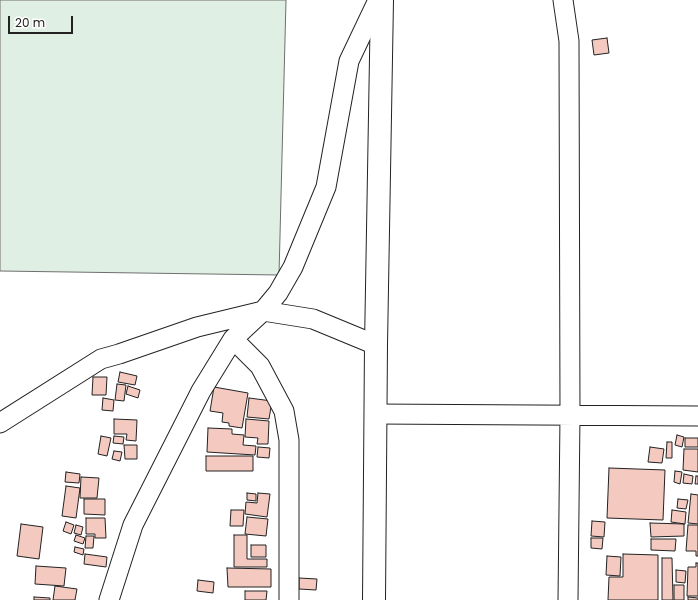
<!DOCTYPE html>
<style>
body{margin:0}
#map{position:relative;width:698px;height:600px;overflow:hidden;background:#fff;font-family:Poppins,sans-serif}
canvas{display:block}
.scale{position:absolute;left:8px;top:16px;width:65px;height:18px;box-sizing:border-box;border:2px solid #222;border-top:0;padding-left:5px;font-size:12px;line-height:14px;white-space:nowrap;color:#222;-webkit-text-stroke:3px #fff;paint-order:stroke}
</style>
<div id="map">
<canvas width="698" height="600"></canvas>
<div class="scale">20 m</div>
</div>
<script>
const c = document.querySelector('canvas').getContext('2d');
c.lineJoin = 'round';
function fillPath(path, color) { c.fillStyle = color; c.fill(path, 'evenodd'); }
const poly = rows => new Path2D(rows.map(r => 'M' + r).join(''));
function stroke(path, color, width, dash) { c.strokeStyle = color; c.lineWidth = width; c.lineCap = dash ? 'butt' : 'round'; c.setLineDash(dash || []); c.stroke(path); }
const green = poly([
 [0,0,286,0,279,275,0,271,0,0]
]);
const building = poly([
 [607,38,609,53,594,55,592,40,607,38],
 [120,372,137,376,135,385,118,382,120,372],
 [93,377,107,377,106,395,92,395,93,377],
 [117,384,126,385,124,401,115,400,117,384],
 [128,386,140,390,138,398,126,394,128,386],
 [214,387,248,393,242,428,229,426,229,423,222,422,223,413,210,411,214,387],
 [103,398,114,400,113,411,102,410,103,398],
 [249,398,272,401,269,419,247,417,249,398],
 [114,419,137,420,136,441,126,440,127,434,114,434,114,419],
 [246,419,269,421,268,444,257,444,258,438,245,437,246,419],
 [208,428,232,429,232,434,244,435,243,445,256,446,255,455,207,452,208,428],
 [677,435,684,437,682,447,675,445,677,435],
 [101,436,111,438,107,456,98,454,101,436],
 [114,436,124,437,123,444,113,443,114,436],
 [685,438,698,438,698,447,685,447,685,438],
 [667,442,672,442,672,458,666,458,667,442],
 [124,445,137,445,137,459,125,459,124,445],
 [258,447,270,448,269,458,257,457,258,447],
 [650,447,664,449,662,463,648,462,650,447],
 [684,449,698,449,698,472,683,470,684,449],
 [114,451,122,452,120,461,112,459,114,451],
 [206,456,253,456,253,471,206,471,206,456],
 [609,468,665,470,663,520,607,518,609,468],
 [675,471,682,472,680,484,674,482,675,471],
 [66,472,80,474,79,483,65,482,66,472],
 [684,474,693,476,692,484,683,483,684,474],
 [696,476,698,476,698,484,695,484,696,476],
 [81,477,99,478,97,498,80,498,81,477],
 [66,486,80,488,76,518,62,516,66,486],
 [247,493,256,494,256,501,247,500,247,493],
 [258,493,270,494,267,517,245,514,246,502,257,503,258,493],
 [691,494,698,495,698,524,688,523,691,494],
 [84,499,105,499,105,515,84,514,84,499],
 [678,499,688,500,686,509,677,508,678,499],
 [231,510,244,510,243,526,230,526,231,510],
 [672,510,686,512,685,524,671,522,672,510],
 [247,517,268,519,266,536,245,534,247,517],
 [86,518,105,518,106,538,95,538,95,534,86,534,86,518],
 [592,521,605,522,604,537,591,536,592,521],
 [66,522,74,525,71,534,63,531,66,522],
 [650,523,684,524,684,536,651,537,650,523],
 [21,524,43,527,39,559,17,556,21,524],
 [76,525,83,527,81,535,74,533,76,525],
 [688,525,698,525,698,556,696,556,696,551,686,551,688,525],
 [76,535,85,538,83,544,74,541,76,535],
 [234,535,247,535,247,559,267,559,267,567,234,567,234,535],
 [86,536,94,536,93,548,85,548,86,536],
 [591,538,603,538,602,549,591,548,591,538],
 [651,539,676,539,675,551,651,550,651,539],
 [251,545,266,545,266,557,251,557,251,545],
 [75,547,84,549,83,555,74,552,75,547],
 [85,554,107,557,106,567,84,564,85,554],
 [623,554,658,555,658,600,608,600,609,577,623,577,623,554],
 [607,556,621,557,620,576,606,575,607,556],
 [662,558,672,558,673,600,662,600,662,558],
 [696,563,698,563,698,596,687,596,688,567,696,567,696,563],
 [36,566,66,568,64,586,35,584,36,566],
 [227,568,271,569,271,587,228,587,227,568],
 [676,570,686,571,685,583,676,582,676,570],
 [299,578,317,579,316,590,299,589,299,578],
 [198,580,214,582,213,593,197,591,198,580],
 [674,585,684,585,684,600,674,600,674,585],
 [55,586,77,589,75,600,53,600,55,586],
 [245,591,267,591,266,600,245,600,245,591],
 [34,597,50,598,50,600,34,600,34,597],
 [688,597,698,598,698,600,688,600,688,597]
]);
const street = poly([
 [563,0,569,41,570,415,568,600],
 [233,339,260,366,284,411,289,440,289,600],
 [375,414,698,416],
 [0,423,101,359,119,354,197,327,263,311,313,319,376,345],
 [109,600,133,525,201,391,233,339,263,311,278,293,293,267,326,187,349,61,378,0]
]);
const highway = poly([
 [374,600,376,345,382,0]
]);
fillPath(green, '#e0efe3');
stroke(green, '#6f6f6f', 1);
fillPath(building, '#f3c9c0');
stroke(building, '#222', 1);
stroke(street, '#222', 21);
stroke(highway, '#222', 24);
stroke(street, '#fff', 19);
stroke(highway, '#fff', 22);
</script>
